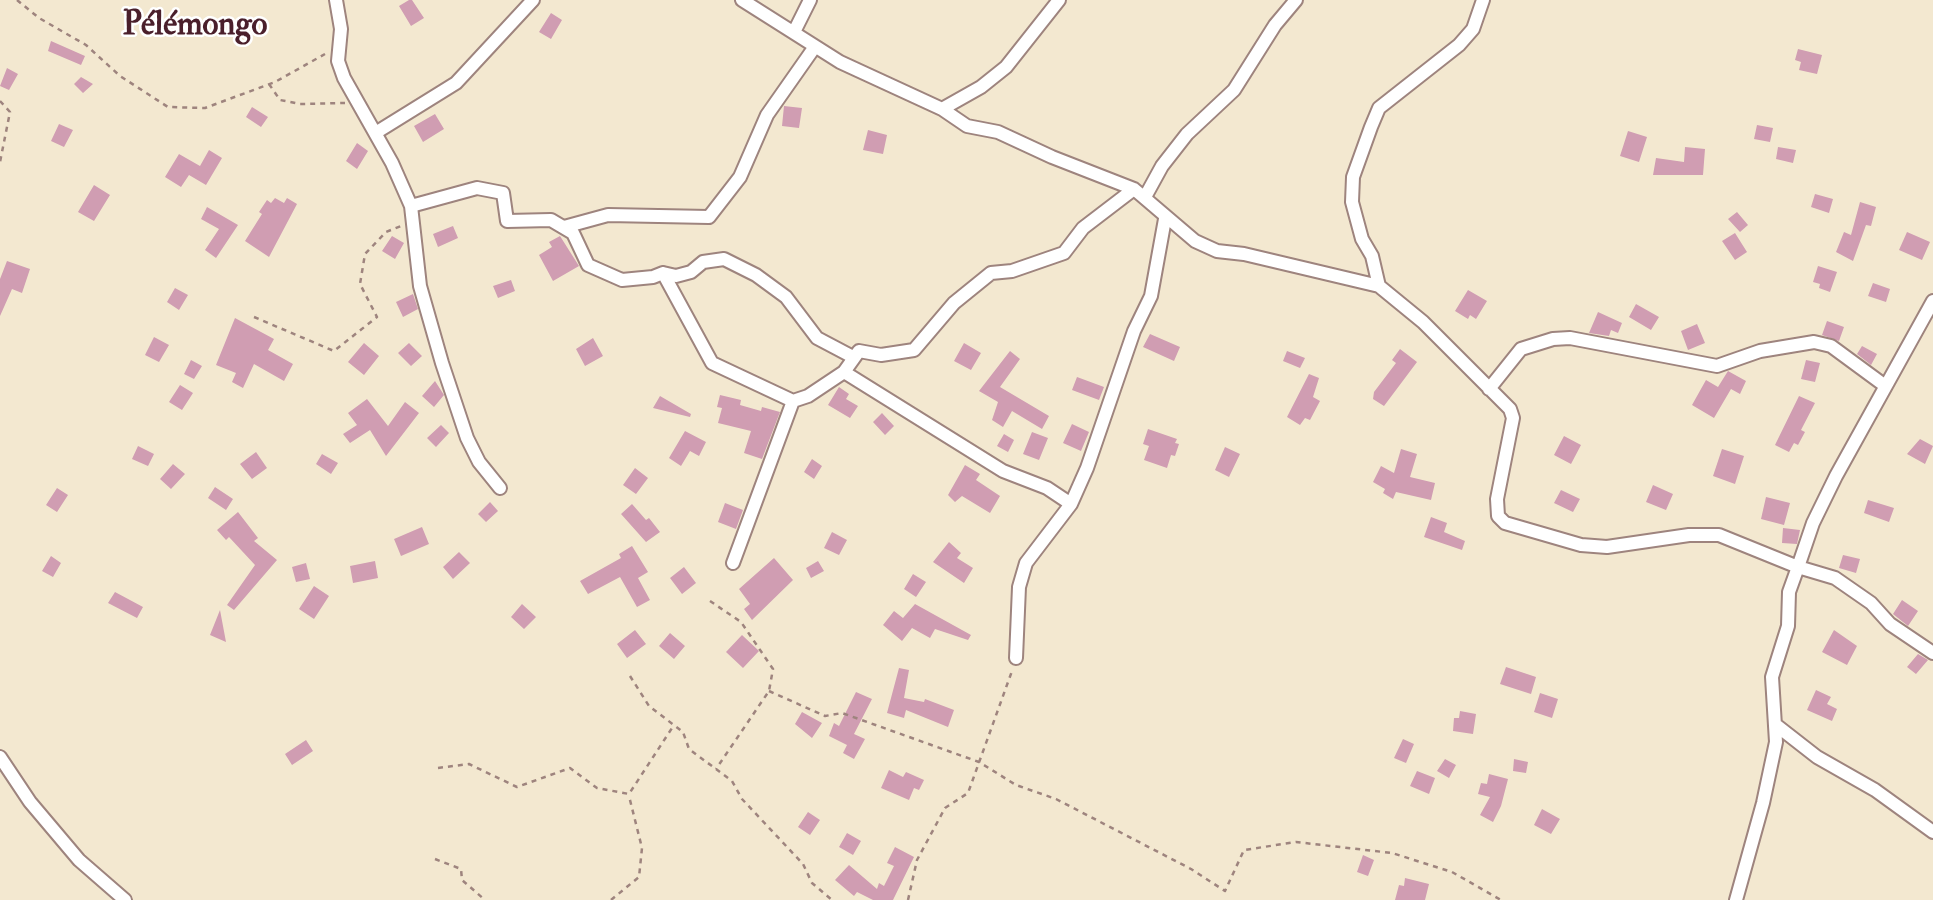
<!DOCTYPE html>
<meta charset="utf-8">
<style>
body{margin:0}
canvas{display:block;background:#f3e8d0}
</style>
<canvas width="1933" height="900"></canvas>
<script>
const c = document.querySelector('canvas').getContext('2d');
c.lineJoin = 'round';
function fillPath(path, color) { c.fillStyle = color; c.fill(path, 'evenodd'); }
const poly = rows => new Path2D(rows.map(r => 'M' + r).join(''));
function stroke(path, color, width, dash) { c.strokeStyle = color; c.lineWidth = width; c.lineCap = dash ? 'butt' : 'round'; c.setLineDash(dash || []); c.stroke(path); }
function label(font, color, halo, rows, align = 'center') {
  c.font = font + ' "IM FELL Double Pica",serif'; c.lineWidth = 5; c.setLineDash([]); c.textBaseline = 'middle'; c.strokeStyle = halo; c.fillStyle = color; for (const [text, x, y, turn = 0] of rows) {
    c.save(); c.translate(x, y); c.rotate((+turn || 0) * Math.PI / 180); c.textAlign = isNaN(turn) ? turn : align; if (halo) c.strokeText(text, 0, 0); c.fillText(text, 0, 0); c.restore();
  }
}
const building = poly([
 [409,0,412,0,424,18,411,26,399,6],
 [551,13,562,20,551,39,539,32],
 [51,41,85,56,81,65,48,51],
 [1798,49,1822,55,1817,74,1799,70,1801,62,1795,60],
 [7,68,18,74,9,90,0,86],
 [81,77,93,84,83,93,74,84],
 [784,106,802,108,799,128,782,126],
 [252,107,268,117,261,127,246,117],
 [435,114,444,129,423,142,414,126],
 [59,124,73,130,64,147,51,141],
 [1757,125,1773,128,1770,142,1754,139],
 [868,130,887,135,883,154,863,150],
 [1628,131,1647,137,1639,162,1620,156],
 [357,143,368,151,357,169,346,161],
 [1685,147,1705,149,1703,175,1653,175,1656,158,1684,162],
 [1778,147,1796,150,1793,163,1776,159],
 [209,150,222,158,206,185,189,175,181,187,165,177,179,154,200,166],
 [94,185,110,195,94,221,78,212],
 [1815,194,1833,199,1829,213,1811,207],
 [275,198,284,203,287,198,297,204,269,257,245,241,262,214,259,212,267,200,271,203],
 [1860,202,1876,207,1871,226,1866,225,1853,261,1836,252,1844,232,1851,235],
 [207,207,238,225,216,258,205,250,219,229,201,219],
 [1737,212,1748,225,1740,232,1728,219],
 [453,226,458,238,438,247,433,234],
 [1907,232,1930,242,1922,260,1899,250],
 [1735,233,1747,252,1735,260,1722,241],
 [392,236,404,243,395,259,382,251],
 [560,236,579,266,553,281,539,255,552,247,549,242],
 [7,261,30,269,22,293,12,289,0,316,0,279],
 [1818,266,1837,272,1830,292,1819,288,1820,284,1813,282],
 [511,280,515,291,498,298,493,286],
 [1873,283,1890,289,1886,302,1868,296],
 [175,288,188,295,179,310,167,302],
 [1468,290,1487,301,1476,319,1470,315,1468,319,1455,311],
 [413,294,418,309,403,317,396,302],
 [1636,304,1659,317,1651,330,1629,317],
 [1598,312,1622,323,1618,333,1611,330,1609,336,1589,333],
 [235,318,274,339,268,350,293,364,284,381,254,364,243,388,232,382,236,373,216,365],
 [1827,321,1844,327,1839,341,1822,335],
 [1697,324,1705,343,1688,350,1681,331],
 [1150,334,1180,347,1174,361,1143,347],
 [154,337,169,345,159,362,145,355],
 [593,338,603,356,585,366,576,349],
 [364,343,379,356,364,375,348,362],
 [409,343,422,356,411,366,398,353],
 [964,343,981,353,971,370,954,361],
 [1862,346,1877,354,1871,365,1857,354],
 [1400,349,1417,362,1384,406,1373,399,1374,392,1396,363,1392,360],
 [1010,351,1020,359,1000,387,1049,416,1042,429,1012,411,1003,427,992,420,998,402,979,391],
 [1287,351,1305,358,1300,368,1283,361],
 [191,360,202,366,194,379,184,374],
 [1806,360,1820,363,1815,382,1801,379],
 [1728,371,1746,381,1740,394,1731,389,1714,418,1692,405,1706,380,1718,387],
 [1309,374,1319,378,1313,397,1320,401,1310,420,1305,418,1300,425,1287,417],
 [1077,377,1104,387,1099,400,1072,390],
 [435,381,444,395,434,407,422,396],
 [180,385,193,393,182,410,169,402],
 [839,387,849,394,846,399,858,406,850,418,828,405],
 [720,395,741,400,740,405,761,411,762,407,780,412,762,459,744,453,751,431,718,423,722,408,717,407],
 [660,396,691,414,690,417,653,408],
 [1799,396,1815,403,1801,430,1805,432,1798,445,1794,443,1789,452,1775,445],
 [367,399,388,426,405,402,419,413,386,456,370,430,350,443,343,434,357,425,348,413],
 [882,413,894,426,885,435,873,422],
 [1072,424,1089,432,1081,451,1063,443],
 [441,425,449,433,436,447,427,438],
 [1148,429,1177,439,1175,443,1179,444,1175,456,1171,455,1167,468,1144,460,1149,446,1143,444],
 [685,431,706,442,699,456,690,451,681,466,669,458],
 [1032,432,1048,438,1039,460,1023,454],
 [1004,434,1014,440,1008,452,997,446],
 [1564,436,1581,445,1571,464,1554,455],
 [1920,439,1933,446,1925,464,1907,454],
 [138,446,154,454,148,466,132,459],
 [1225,447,1240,454,1229,477,1215,470],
 [1401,449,1417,454,1410,477,1435,483,1431,500,1396,492,1393,499,1383,493,1385,489,1373,482,1381,466,1394,473],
 [1722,449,1744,456,1735,484,1713,476],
 [256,452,267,468,252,479,240,464],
 [322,454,338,463,331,474,316,464],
 [812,459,822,466,814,479,804,472],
 [173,464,185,474,171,489,160,479],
 [965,465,980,474,976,480,1000,496,990,513,962,496,955,502,948,495],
 [635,468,648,478,636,494,623,485],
 [1653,485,1673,494,1666,510,1646,502],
 [215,487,233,499,226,510,208,498],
 [57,488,68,495,57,512,46,505],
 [1561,490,1580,499,1573,512,1554,503],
 [1766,497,1790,503,1784,525,1761,519],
 [1868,500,1894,508,1889,522,1864,513],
 [490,502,498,511,486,522,478,514],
 [725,503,743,510,736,529,718,522],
 [632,504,646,520,649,518,660,532,646,542,621,514],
 [238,512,258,538,254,541,277,560,234,610,227,605,255,565,229,537,226,540,217,530],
 [1431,517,1447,523,1444,532,1465,541,1462,550,1424,537],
 [422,527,429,544,401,556,394,539],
 [1783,528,1800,530,1797,544,1782,543],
 [832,532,847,540,839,555,824,548],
 [949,542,961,553,957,558,973,568,964,583,933,562],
 [632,546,648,572,638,578,650,600,637,607,620,577,588,594,580,581,621,558,619,554],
 [459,552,470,563,453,579,443,567],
 [1843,555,1860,559,1856,573,1839,568],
 [51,556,61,563,53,577,42,571],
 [774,558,793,580,752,620,744,609,750,604,739,589],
 [375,561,378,578,353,583,350,566],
 [818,561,824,571,811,578,806,568],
 [306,563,310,579,296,582,292,567],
 [684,567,696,583,682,594,670,578],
 [913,574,926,582,916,597,904,589],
 [314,586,329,596,314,619,299,609],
 [115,592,143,607,137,618,108,603],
 [1902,600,1918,611,1908,626,1893,614],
 [522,604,536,617,524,629,511,617],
 [915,604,971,635,968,640,935,629,930,638,912,628,902,641,883,625,894,611,903,618],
 [220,610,226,642,210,635],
 [635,630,646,644,627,658,617,644],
 [1834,630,1857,646,1847,665,1822,652],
 [670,633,685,646,674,659,659,646],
 [742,635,759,651,743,668,726,652],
 [1918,654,1928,660,1916,674,1907,667],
 [1506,667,1536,677,1531,694,1500,684],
 [899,668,909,670,904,698,924,702,925,699,954,710,948,727,906,710,904,718,887,713],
 [1816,690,1831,697,1827,704,1837,709,1832,721,1807,710],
 [856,692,872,699,854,734,865,739,854,759,843,753,847,745,829,736,834,723,839,726],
 [1540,693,1558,699,1552,718,1534,712],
 [1460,711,1476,714,1473,734,1453,731,1454,718,1459,718],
 [802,712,822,723,812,738,795,724],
 [1403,739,1414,744,1406,763,1394,758],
 [306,740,313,751,292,765,285,754],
 [1445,759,1456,765,1449,778,1437,771],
 [1514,759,1528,762,1526,773,1513,771],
 [889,770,903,777,906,772,924,780,919,790,914,788,909,800,881,788],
 [1417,771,1435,778,1429,794,1410,786],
 [1489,774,1508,779,1501,806,1493,822,1480,815,1490,797,1478,794,1481,783,1487,784],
 [1542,809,1560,819,1551,834,1534,825],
 [808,812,820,820,810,835,798,827],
 [847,833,861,841,853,855,839,847],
 [895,847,914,857,893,900,873,900,857,892,854,896,835,880,849,865,877,889,879,883,884,886,894,866,887,863],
 [1363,855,1374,860,1368,876,1357,872],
 [1405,878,1429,884,1425,900,1395,900,1399,885,1404,886]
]);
const path = poly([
 [17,0,39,18,86,45,120,76,168,107,205,108,275,82,325,54],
 [269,84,280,100,300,104,345,103],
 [0,101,10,112,0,162],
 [254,317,334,351,377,317,360,284,365,254,386,232,401,226],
 [710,601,741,622,773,669,769,691,716,769],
 [630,676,649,706,683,732,689,749,732,781,742,799,803,864,812,883,832,900],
 [769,691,825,716,842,713,979,762,1016,785,1056,799,1191,869,1225,891,1244,850,1296,842,1392,853,1452,872,1501,900],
 [438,768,469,764,517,787,570,768,597,788,629,794,674,725],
 [435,859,461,869,462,880,485,900],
 [611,900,639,877,642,848,629,796],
 [908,900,917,860,945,808,968,793,1012,671]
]);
const minor = poly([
 [336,0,341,29,338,61,344,78,392,163,411,206,420,286,442,363,467,438,479,462,500,488],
 [742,0,840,62,942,109,967,126,998,132,1052,157,1134,189,1195,241,1217,251,1244,254,1379,286,1423,322,1510,409,1513,418,1497,499,1498,516,1505,523,1581,545,1607,547,1689,535,1719,535,1798,567,1835,578,1871,603,1890,624,1933,653],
 [794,32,810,0],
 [942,109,981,87,1006,67,1059,0],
 [377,132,456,83,533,0],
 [1145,197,1162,166,1187,134,1234,90,1275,25,1296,0],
 [411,206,477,188,503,193,507,221,551,220,573,233,588,265,622,280,653,277,663,273,676,276,691,272,703,262,724,259,756,275,786,297,817,338,853,357],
 [564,227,608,215,709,217,740,177,767,115,814,48],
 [663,273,712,363,793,401,733,563],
 [1379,286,1372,256,1362,239,1352,202,1353,177,1371,127,1379,108,1459,45,1473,29,1483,0],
 [1489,389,1521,349,1553,339,1570,338,1717,366,1760,351,1814,342,1831,346,1884,385],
 [793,401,808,396,844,372],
 [1071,504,1047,488,1003,471,844,372,859,351,881,355,914,350,954,303,991,273,1012,271,1064,253,1083,228,1134,189],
 [1016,658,1019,587,1026,563,1071,504,1087,468,1134,331,1151,296,1165,219],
 [1776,725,1817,757,1875,790,1933,832],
 [0,757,30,802,79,860,125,900],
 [1736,900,1763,803,1776,742,1772,677,1788,626,1789,592,1798,567,1813,523,1836,476,1933,301]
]);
const quarterNames = [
 ["Pélémongo",195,27]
];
fillPath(building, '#d09db2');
stroke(minor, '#9e847e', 16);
stroke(path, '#9e847e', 2.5, [5, 5]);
stroke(minor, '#fff', 12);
label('bold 33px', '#4a1f2b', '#fff', quarterNames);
</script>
